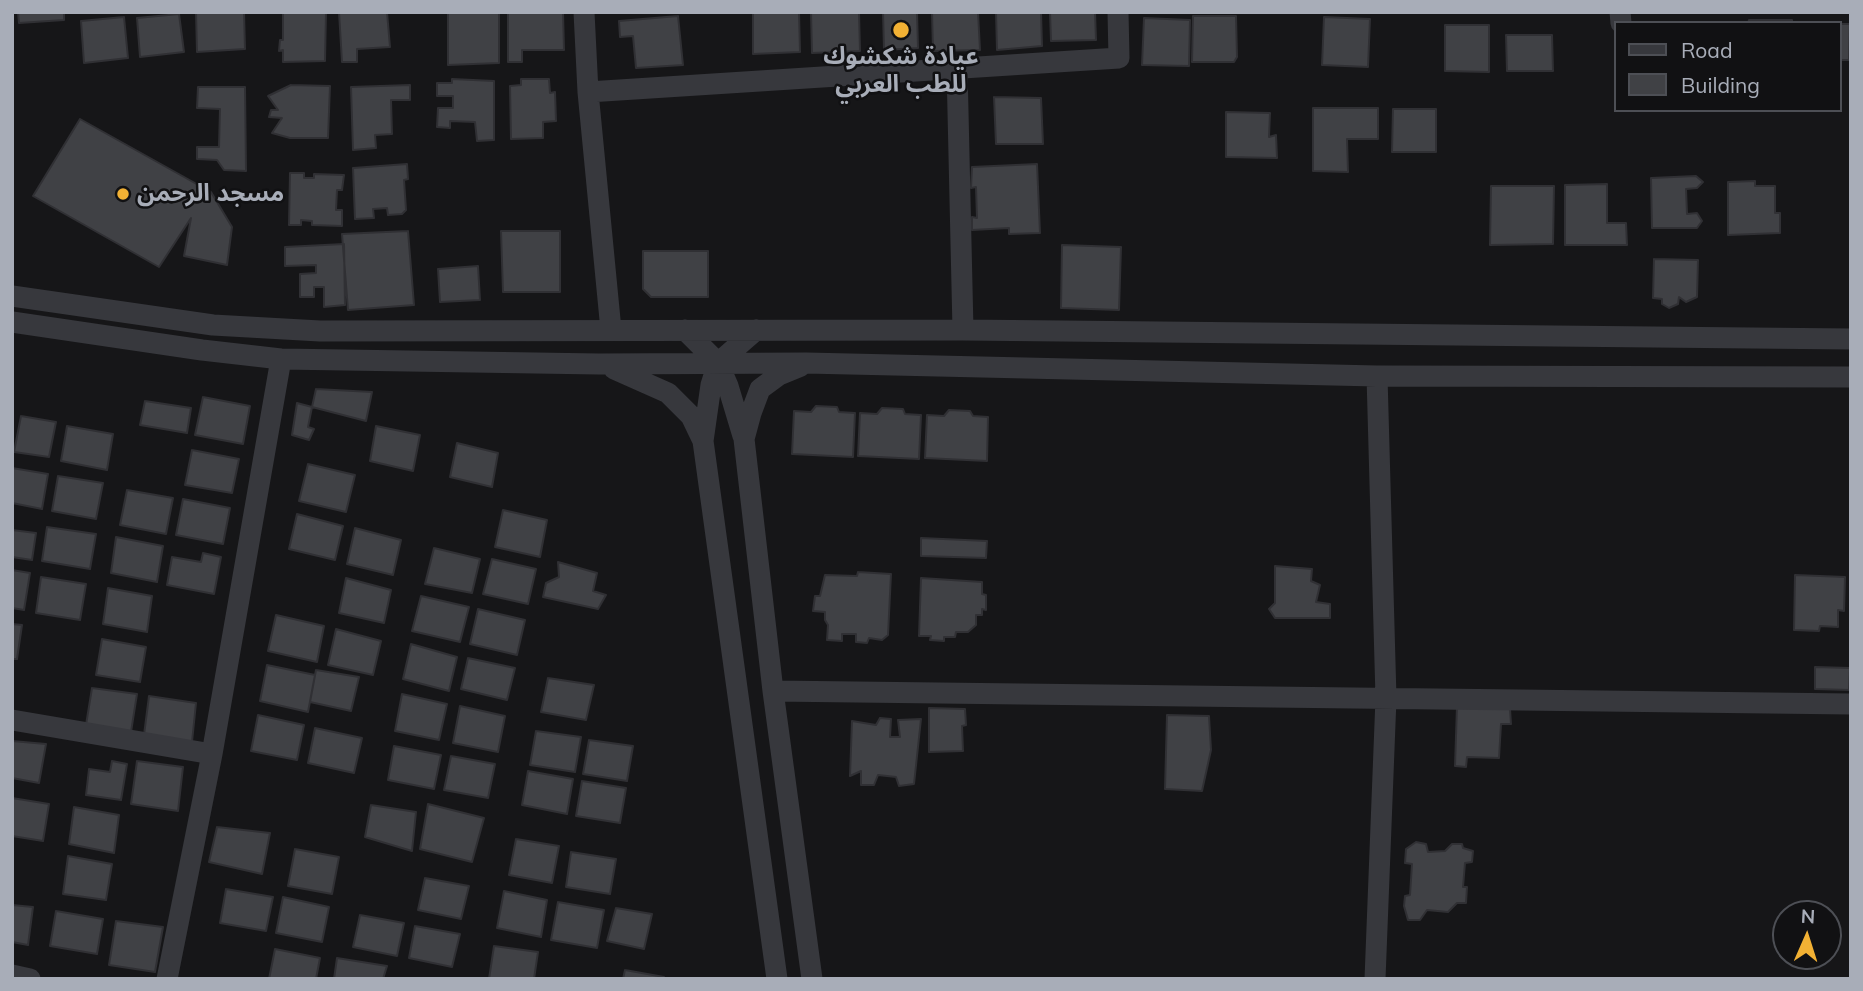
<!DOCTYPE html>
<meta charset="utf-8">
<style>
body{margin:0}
#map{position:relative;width:1863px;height:991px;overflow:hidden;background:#161618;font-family:Mulish,sans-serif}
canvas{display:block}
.frame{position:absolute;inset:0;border:14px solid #a8adb8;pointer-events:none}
.legend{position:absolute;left:1614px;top:21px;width:228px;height:91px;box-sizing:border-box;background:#111113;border:2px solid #4d4f55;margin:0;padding:9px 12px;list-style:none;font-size:21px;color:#a8adb8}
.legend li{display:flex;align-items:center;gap:14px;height:35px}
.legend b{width:35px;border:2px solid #4d4f55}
.north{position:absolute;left:1772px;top:900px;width:70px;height:70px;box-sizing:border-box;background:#111113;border:2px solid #4d4f55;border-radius:50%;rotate:3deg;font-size:19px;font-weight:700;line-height:28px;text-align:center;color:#a8adb8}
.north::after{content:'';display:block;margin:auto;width:24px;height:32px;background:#f2b134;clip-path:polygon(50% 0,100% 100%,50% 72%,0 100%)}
</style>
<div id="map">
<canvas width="1863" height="991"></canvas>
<div class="frame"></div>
<ul class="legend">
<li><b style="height:9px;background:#37383d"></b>Road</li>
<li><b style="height:19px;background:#404145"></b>Building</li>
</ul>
<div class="north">N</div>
</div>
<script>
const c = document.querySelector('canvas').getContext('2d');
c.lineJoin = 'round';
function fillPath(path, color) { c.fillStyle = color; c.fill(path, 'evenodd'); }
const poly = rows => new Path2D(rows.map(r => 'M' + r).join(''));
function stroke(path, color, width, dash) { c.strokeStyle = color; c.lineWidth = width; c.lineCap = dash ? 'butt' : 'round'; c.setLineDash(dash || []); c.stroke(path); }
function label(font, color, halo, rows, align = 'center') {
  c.font = font + ' Mulish,"Noto Sans Arabic",sans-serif'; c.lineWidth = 5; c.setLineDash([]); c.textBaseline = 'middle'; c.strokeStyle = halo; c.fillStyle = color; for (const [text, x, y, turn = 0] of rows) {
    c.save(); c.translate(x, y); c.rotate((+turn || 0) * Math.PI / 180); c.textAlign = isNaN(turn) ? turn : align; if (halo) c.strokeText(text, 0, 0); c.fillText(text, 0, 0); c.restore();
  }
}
const building = poly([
 [18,12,64,12,64,20,19,23,18,12],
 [196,12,244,12,245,49,197,52,196,12],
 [283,12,326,12,325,61,283,62,283,50,279,51,280,40,283,40,283,12],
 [339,12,387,12,390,47,357,49,357,62,342,62,339,12],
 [448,12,499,12,499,63,448,65,448,12],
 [508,12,563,12,564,50,522,50,522,62,508,62,508,12],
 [753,12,799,12,800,52,753,54,753,12],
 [811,12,859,12,860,51,812,53,811,12],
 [883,12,917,12,918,48,884,50,883,12],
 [932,12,978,12,980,50,933,51,932,12],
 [996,12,1041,12,1042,46,997,50,996,12],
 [1050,12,1095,12,1096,40,1051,41,1050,12],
 [179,14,184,52,140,57,137,18,179,14],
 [678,16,683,65,636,68,633,36,620,37,619,21,678,16],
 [1193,16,1236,16,1237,57,1234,62,1192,62,1193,16],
 [124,17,128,58,84,63,81,21,124,17],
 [1324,17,1370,19,1368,67,1322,65,1324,17],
 [1144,18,1190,20,1189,66,1142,65,1144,18],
 [1749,20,1792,20,1792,23,1748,23,1749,20],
 [1840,24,1850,24,1849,60,1840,60,1840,24],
 [1445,25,1489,25,1489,72,1445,71,1445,25],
 [1506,35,1552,35,1553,71,1507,71,1506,35],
 [452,79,494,81,494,140,477,141,475,122,450,121,450,128,437,127,438,108,453,108,453,96,437,96,437,83,452,83,452,79],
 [521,79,549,79,550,93,555,92,556,121,543,122,543,138,511,139,510,86,521,85,521,79],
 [291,85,330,86,328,138,290,138,272,133,282,118,269,117,271,110,278,110,268,96,291,85],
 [410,85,410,100,391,100,392,134,375,135,376,148,353,150,351,87,410,85],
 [198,87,245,87,246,171,224,170,217,160,197,159,197,147,219,147,220,109,197,108,198,87],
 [994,97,1041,98,1043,144,996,144,994,97],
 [1313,108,1378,108,1378,139,1347,139,1348,172,1313,171,1313,108],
 [1393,109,1436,109,1436,152,1392,152,1393,109],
 [1226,112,1270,113,1269,137,1276,135,1277,158,1226,157,1226,112],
 [80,119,211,192,232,227,227,265,184,256,191,218,159,267,33,196,80,119],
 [407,164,408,179,404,180,406,210,402,214,388,215,387,208,373,209,374,218,355,219,353,168,407,164],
 [1037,164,1040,233,1009,234,1009,228,972,230,972,217,977,218,976,187,971,188,972,167,1037,164],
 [290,173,304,173,304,178,314,178,314,174,344,175,342,190,337,190,336,210,342,210,342,226,312,225,312,221,301,220,301,225,289,225,290,173],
 [1696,176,1703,182,1697,188,1686,189,1687,214,1697,213,1702,221,1697,228,1652,228,1651,178,1696,176],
 [1755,181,1755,186,1775,186,1775,213,1780,213,1780,233,1728,235,1728,182,1755,181],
 [1607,184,1607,223,1626,223,1627,245,1565,245,1565,185,1607,184],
 [1491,186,1554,186,1553,244,1490,245,1491,186],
 [408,231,414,305,348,310,342,234,408,231],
 [501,231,560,231,560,292,503,292,501,231],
 [344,244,345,305,324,307,324,287,314,287,314,297,300,297,300,274,316,273,316,265,285,266,285,247,344,244],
 [1062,245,1121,247,1119,310,1061,308,1062,245],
 [643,251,708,251,708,297,651,297,643,289,643,251],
 [1654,259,1698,260,1697,297,1686,302,1679,297,1678,304,1669,308,1662,304,1662,299,1653,298,1654,259],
 [478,266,480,300,440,302,438,269,478,266],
 [316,389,372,392,366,421,312,407,316,389],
 [203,397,250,406,243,444,195,435,203,397],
 [145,401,191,408,187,433,140,425,145,401],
 [297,403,312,407,308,427,314,429,309,440,292,435,297,403],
 [816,406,837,407,839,412,855,413,853,457,792,454,794,411,811,412,816,406],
 [882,408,903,409,905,414,921,415,919,459,858,456,860,413,877,414,882,408],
 [949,410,970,411,973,416,988,417,987,461,925,458,927,415,944,416,949,410],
 [21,416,56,422,49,457,14,452,21,416],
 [67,426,113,434,107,470,61,461,67,426],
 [376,426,420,435,413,471,370,461,376,426],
 [457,443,498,453,492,487,450,477,457,443],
 [192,450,239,459,232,493,185,485,192,450],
 [308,464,355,475,346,512,299,501,308,464],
 [12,468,48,474,42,509,12,503,12,468],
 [58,476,103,483,96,519,52,511,58,476],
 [127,490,173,498,166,534,120,525,127,490],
 [183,499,230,508,223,544,176,535,183,499],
 [503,510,547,520,540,557,495,547,503,510],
 [297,514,343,526,335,560,289,549,297,514],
 [47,527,96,534,90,569,42,561,47,527],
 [355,528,401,540,393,575,347,564,355,528],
 [12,530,36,533,32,560,12,557,12,530],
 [116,537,163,546,157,582,111,573,116,537],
 [921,538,987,541,986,558,921,556,921,538],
 [434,548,480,559,472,593,425,584,434,548],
 [203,553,221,557,214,594,167,585,172,557,201,562,203,553],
 [492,559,536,569,528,604,483,594,492,559],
 [558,562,597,573,593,591,606,595,598,609,543,597,546,583,559,577,558,562],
 [1275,566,1312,569,1311,581,1320,585,1316,602,1330,604,1330,618,1275,618,1269,609,1275,603,1275,566],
 [12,570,30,573,24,610,12,608,12,570],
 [858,572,891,574,888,635,882,640,869,638,867,643,856,642,856,634,842,634,842,641,827,640,828,625,825,620,825,612,813,611,815,596,820,596,825,575,857,576,858,572],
 [1795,575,1845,577,1844,611,1838,610,1838,627,1820,626,1819,631,1794,630,1795,575],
 [41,577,86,584,80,620,36,613,41,577],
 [346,578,391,590,384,623,339,613,346,578],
 [921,578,982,582,982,594,986,595,986,610,982,609,982,615,976,615,976,625,968,632,956,632,955,637,944,637,944,641,930,640,931,636,919,636,921,578],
 [108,588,152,596,147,632,103,624,108,588],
 [421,596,469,607,460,642,412,631,421,596],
 [478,609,525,620,517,655,470,644,478,609],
 [276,615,324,626,317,662,268,651,276,615],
 [12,624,22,625,17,659,12,659,12,624],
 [336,629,381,641,373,675,328,665,336,629],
 [102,639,146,647,140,682,96,675,102,639],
 [411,644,457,657,449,691,403,679,411,644],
 [468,658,515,668,507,700,461,689,468,658],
 [267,665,315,675,308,712,260,701,267,665],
 [1815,667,1850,668,1849,690,1815,689,1815,667],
 [316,670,359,677,351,711,310,702,316,670],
 [548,678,594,685,586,720,541,712,548,678],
 [92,688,137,694,131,732,86,725,92,688],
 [402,694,447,704,439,740,395,731,402,694],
 [149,696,196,703,192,742,144,735,149,696],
 [460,706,505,716,498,752,453,743,460,706],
 [1457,706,1510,709,1511,724,1501,724,1499,758,1467,757,1466,767,1455,766,1457,706],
 [929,708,965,709,966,725,962,726,963,751,929,752,929,708],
 [258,715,304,725,297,760,251,751,258,715],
 [1167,715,1209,716,1211,750,1202,791,1165,789,1167,715],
 [880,718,891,719,890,737,900,737,898,720,921,719,914,784,899,786,896,777,878,775,874,785,861,785,861,771,850,776,852,721,876,725,880,718],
 [315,728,362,738,354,773,308,763,315,728],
 [536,731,581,737,575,772,530,765,536,731],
 [589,740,633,746,627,781,583,774,589,740],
 [12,741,46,744,39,783,12,778,12,741],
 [394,746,441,755,434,789,388,780,394,746],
 [451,756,495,764,488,798,444,790,451,756],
 [112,761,127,764,121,800,86,795,89,769,110,772,112,761],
 [137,761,183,767,178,811,131,804,137,761],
 [528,771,573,779,567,814,522,805,528,771],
 [582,781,626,788,620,823,576,816,582,781],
 [12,798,49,804,43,841,12,836,12,798],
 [428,804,484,818,472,862,420,849,428,804],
 [371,805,416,812,412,851,365,837,371,805],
 [74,807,119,815,114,853,69,844,74,807],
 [217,827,270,833,262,874,209,862,217,827],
 [516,839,559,846,552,883,509,875,516,839],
 [1416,842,1426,844,1428,852,1445,851,1452,844,1462,844,1463,848,1473,851,1472,862,1465,863,1463,887,1467,887,1466,903,1457,903,1448,912,1427,910,1420,920,1408,920,1404,906,1405,896,1410,895,1412,864,1405,863,1406,849,1416,842],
 [295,849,339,857,332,894,288,886,295,849],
 [571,852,616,859,610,894,566,887,571,852],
 [68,856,112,864,106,900,63,894,68,856],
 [425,878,469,886,461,919,418,910,425,878],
 [226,889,273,897,266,931,220,923,226,889],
 [504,891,547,900,541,937,497,928,504,891],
 [283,897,329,907,322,942,276,933,283,897],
 [558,902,604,910,597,948,551,940,558,902],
 [12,905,33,907,28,945,12,942,12,905],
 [616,908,652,914,644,949,607,941,616,908],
 [56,911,103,919,97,954,50,946,56,911],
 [360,915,404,923,397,956,353,947,360,915],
 [116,921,163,927,155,972,109,965,116,921],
 [415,926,460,934,452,967,409,958,415,926],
 [494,946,538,952,534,979,489,979,494,946],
 [275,949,320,958,316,979,269,979,275,949],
 [337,958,387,966,383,979,334,979,337,958],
 [625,970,664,977,664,979,623,979,625,970]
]);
const minor = poly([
 [584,12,588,92,611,330],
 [1620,12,1621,23],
 [957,68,963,330],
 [588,92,1119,58,1118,12],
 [12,296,213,325,320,331,963,330,1851,339],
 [12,322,202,350,281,359,599,364,806,363,1377,376,1851,377],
 [685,330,718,363,728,386,743,436],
 [801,366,779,375,760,389,751,413,744,439,773,691,812,979],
 [614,369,668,393,691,416,703,441,777,979],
 [703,441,711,385,718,363,756,330],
 [773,691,1851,704],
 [12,720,212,754],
 [12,975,30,979],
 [167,979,212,754,281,359],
 [1375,979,1386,698,1377,376]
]);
const markers = [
 [901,30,9,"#f2b134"],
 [123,194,7,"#f2b134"]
];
const poiNames = [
 ["عيادة شكشوك",901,57],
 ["للطب العربي",901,85],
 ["مسجد الرحمن",137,194,"left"]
];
fillPath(building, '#404145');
stroke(building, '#303034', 2);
stroke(minor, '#37383d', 21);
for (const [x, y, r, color] of markers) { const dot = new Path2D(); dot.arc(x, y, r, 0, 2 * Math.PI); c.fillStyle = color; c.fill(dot); stroke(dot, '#111113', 2.5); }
label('bold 24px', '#a8adb8', '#111113', poiNames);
</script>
